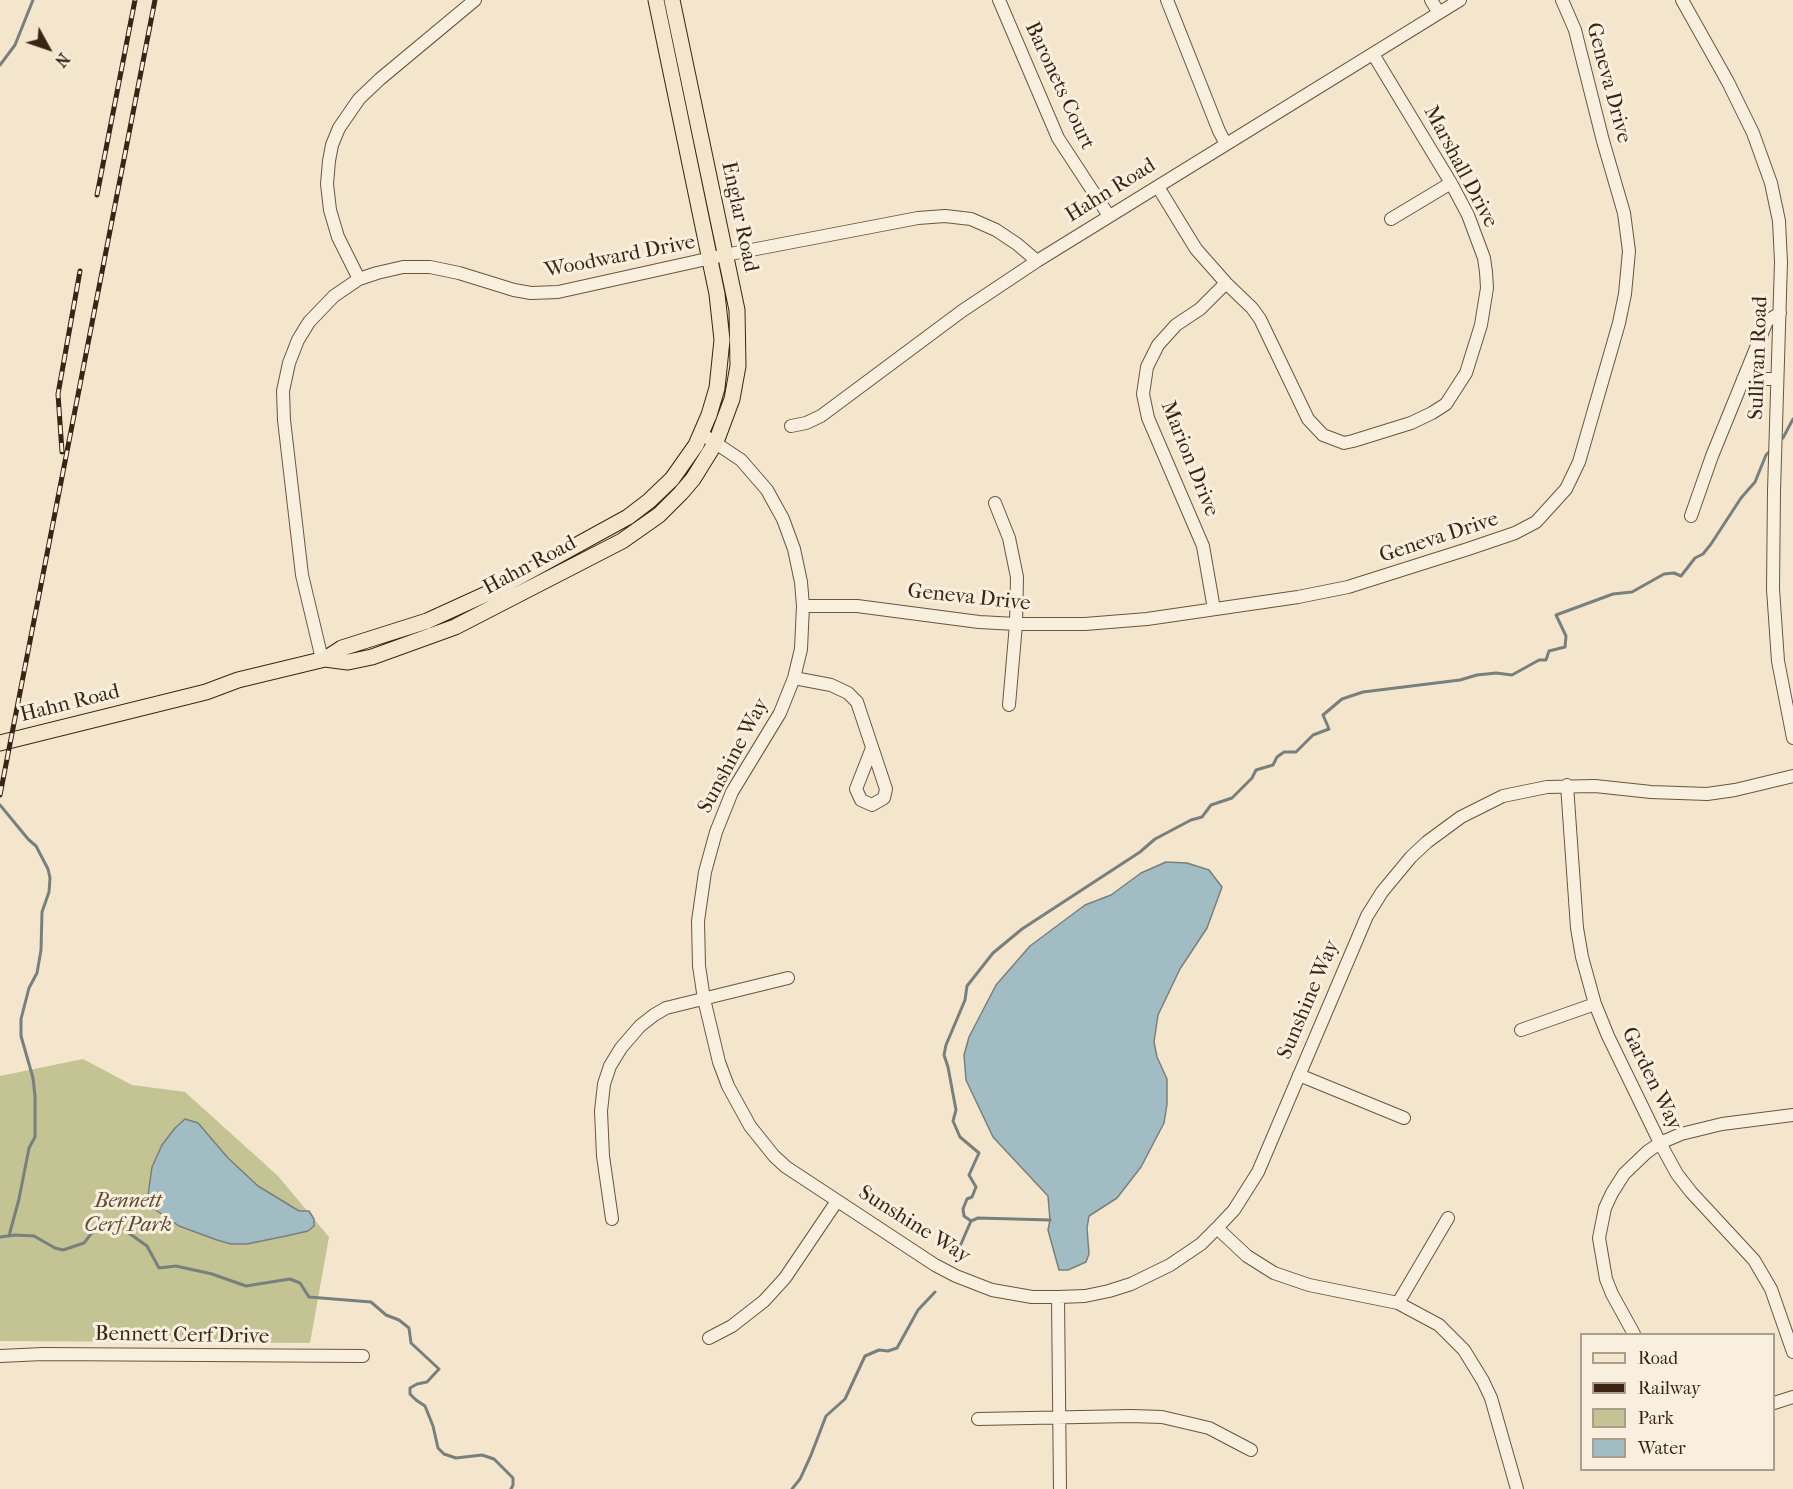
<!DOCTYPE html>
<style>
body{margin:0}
#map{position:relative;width:1793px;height:1489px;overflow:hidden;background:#f4e6cd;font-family:"IM FELL French Canon",serif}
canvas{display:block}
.legend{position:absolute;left:1580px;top:1333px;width:195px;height:138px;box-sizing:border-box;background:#f8efde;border:2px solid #ac9e8d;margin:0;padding:8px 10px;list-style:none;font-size:18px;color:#3a2514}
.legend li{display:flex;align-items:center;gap:12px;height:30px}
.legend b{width:30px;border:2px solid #ac9e8d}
.north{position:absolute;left:18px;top:18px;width:60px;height:60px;-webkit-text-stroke:4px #f8efde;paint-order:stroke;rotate:130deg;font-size:16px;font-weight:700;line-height:24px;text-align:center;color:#3a2514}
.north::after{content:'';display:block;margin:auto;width:21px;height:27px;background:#3a2514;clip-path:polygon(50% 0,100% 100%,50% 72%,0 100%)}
</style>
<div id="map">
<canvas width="1793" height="1489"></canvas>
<ul class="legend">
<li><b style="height:8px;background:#f4e6cd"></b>Road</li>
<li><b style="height:8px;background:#3a2514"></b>Railway</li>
<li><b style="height:16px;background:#c3c393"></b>Park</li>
<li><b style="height:16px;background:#a2bcc3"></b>Water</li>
</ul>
<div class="north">N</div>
</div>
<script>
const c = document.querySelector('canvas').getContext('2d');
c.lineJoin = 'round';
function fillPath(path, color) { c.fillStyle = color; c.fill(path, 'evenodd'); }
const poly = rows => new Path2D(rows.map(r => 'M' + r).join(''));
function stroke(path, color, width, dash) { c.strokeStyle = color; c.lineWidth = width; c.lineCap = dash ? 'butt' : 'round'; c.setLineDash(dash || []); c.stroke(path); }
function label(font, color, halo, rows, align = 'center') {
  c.font = font + ' "IM FELL French Canon",serif'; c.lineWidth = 6; c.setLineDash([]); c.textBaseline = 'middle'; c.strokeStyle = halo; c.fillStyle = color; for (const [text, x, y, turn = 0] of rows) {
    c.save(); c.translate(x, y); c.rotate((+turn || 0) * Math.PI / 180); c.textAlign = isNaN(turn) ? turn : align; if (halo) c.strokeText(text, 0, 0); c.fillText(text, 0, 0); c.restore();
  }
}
const green = poly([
 [83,1059,132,1085,185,1092,278,1176,329,1237,310,1343,0,1341,0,1076]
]);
const water = poly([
 [1166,862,1187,863,1209,870,1222,887,1207,928,1180,969,1158,1015,1154,1042,1157,1057,1167,1079,1167,1104,1164,1123,1141,1167,1117,1198,1089,1216,1087,1228,1089,1254,1086,1262,1068,1270,1059,1270,1048,1230,1050,1220,1048,1196,993,1137,966,1080,964,1055,969,1037,996,985,1030,946,1085,905,1111,895,1141,873,1166,862],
 [185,1119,198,1123,228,1158,258,1186,299,1211,309,1211,314,1219,314,1226,308,1231,286,1236,247,1244,231,1244,217,1240,179,1226,150,1206,147,1202,152,1167,162,1145,175,1128,185,1119]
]);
const stream = poly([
 [0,65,15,45,33,0],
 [1783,438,1793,419],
 [0,805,28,839,36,846,48,869,50,878,49,892,42,912,41,950,37,973,29,988,21,1019,21,1036,33,1078,35,1096,35,1137,29,1148,19,1199,9,1236],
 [971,1221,978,1218,1050,1220],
 [0,1237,15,1235,34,1236,55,1248,63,1250,84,1243,91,1234,103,1225,116,1224,147,1246,159,1268,176,1266,212,1274,246,1286,290,1279,300,1283,309,1297,371,1302,386,1315,399,1320,409,1328,411,1343,439,1369,427,1382,417,1384,410,1388,410,1394,416,1400,425,1406,433,1426,438,1448,444,1454,456,1458,482,1455,494,1459,513,1478,513,1485,511,1489],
 [957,1253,971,1221,964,1216,963,1209,967,1199,972,1197,976,1187,969,1175,979,1153,960,1137,953,1121,956,1110,948,1067,944,1055,946,1045,965,1000,967,986,993,953,1022,929,1140,852,1155,839,1191,820,1202,817,1211,805,1232,798,1252,778,1256,770,1273,765,1277,757,1284,752,1296,752,1313,735,1329,729,1323,715,1342,699,1363,692,1460,680,1477,675,1496,673,1512,675,1539,660,1546,660,1549,651,1565,647,1566,636,1556,615,1613,594,1632,592,1664,574,1674,573,1681,576,1695,558,1703,554,1711,544,1741,498,1755,482,1766,455,1770,451],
 [792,1489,800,1479,811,1455,826,1416,845,1399,865,1356,879,1350,888,1351,897,1348,918,1310,935,1292]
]);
const minor = poly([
 [999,0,1058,138,1109,216],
 [1167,0,1219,131,1226,144],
 [1431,0,1439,13],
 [1682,0,1728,82,1753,133,1771,183,1779,221,1781,262,1774,491,1773,589,1778,661,1793,738],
 [1158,187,1196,249,1226,283,1252,308,1260,319,1308,419,1323,435,1344,443,1353,441,1411,423,1432,413,1446,404,1466,373,1481,325,1487,288,1486,272,1484,258,1468,215,1451,183,1373,54],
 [1391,219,1451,183],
 [359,279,338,237,330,210,327,184,329,161,332,145,339,128,359,99,380,79,475,0],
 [1743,379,1777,379],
 [791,426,806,423,821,416,962,311,1037,261,1460,0],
 [702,434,741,460,767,490,783,519,794,549,801,582,803,606,801,649,794,678,780,713,732,792,716,832,705,872,698,921,699,966,704,999,719,1062,728,1086,750,1126,774,1156,786,1167,935,1265,956,1276,992,1290,1032,1297,1058,1297,1085,1296,1109,1291,1131,1284,1170,1265,1201,1244,1217,1228,1234,1210,1258,1172,1367,916,1382,892,1411,857,1427,842,1461,817,1503,796,1547,787,1595,786,1651,792,1707,794,1735,790,1793,776],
 [995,503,1009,538,1017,577,1016,624,1009,705],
 [1691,516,1712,456,1767,321,1780,313],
 [803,606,857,606,979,622,1016,624,1085,624,1147,619,1298,597,1348,587,1468,549,1515,533,1536,522,1566,489,1579,462,1619,323,1625,294,1629,251,1624,213,1603,141,1575,30,1562,0],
 [1214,609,1203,546,1148,418,1143,394,1147,367,1158,345,1176,325,1200,309,1226,283],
 [322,659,302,575,284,420,283,391,289,363,298,340,309,322,334,296,359,279,377,273,403,267,430,267,459,273,514,290,531,293,558,292,725,255,918,218,945,216,971,219,996,230,1017,244,1037,261],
 [794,678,831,685,848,693,857,702,886,789,884,798,872,805,861,800,856,789,872,748],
 [1567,785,1577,928,1582,957,1595,1004,1608,1036,1660,1143,1677,1174,1691,1192,1754,1260,1771,1289,1793,1352],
 [1521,1030,1595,1004],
 [1299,1075,1404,1118],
 [612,1219,603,1156,601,1111,604,1084,610,1066,621,1048,640,1026,654,1015,666,1008,788,978],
 [1217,1228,1247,1256,1274,1273,1309,1285,1398,1303,1439,1325,1464,1350,1483,1381,1491,1398,1517,1489],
 [1058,1297,1060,1489],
 [1398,1303,1448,1218],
 [1634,1334,1612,1294,1606,1279,1599,1238,1605,1208,1612,1193,1624,1174,1647,1152,1660,1143,1681,1134,1722,1124,1793,1115],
 [709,1338,732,1326,764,1301,785,1278,837,1201],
 [0,1356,43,1354,363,1356],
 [1774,1403,1793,1397],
 [978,1419,1131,1416,1162,1417,1209,1428,1251,1450]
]);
const major = poly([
 [325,659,348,662,372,657,455,627,622,541,659,515,681,493,693,479,716,442,732,399,738,366,737,310,672,0],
 [0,743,206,692,238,680,325,659,342,648,427,621,495,590,628,517,649,501,672,479,696,445,709,415,717,388,722,340,717,294,656,0]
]);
const rail = poly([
 [97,195,135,0],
 [62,452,58,394,80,271],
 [0,795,155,0]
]);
const streetNames = [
 ["Geneva Drive",1608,83,75],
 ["Baronets Court",1059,86,65],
 ["Marshall Drive",1460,167,62],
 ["Hahn Road",1111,191,-32],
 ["Englar Road",739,217,78],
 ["Woodward Drive",620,257,-11],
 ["Sullivan Road",1759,358,-88],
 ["Marion Drive",1189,459,68],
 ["Geneva Drive",1439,538,-18],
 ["Hahn Road",530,566,-28],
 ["Geneva Drive",969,598,6],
 ["Hahn Road",70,704,-14],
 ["Sunshine Way",734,756,-62],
 ["Sunshine Way",1309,1000,-67],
 ["Garden Way",1651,1079,64],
 ["Sunshine Way",914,1225,32],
 ["Bennett Cerf Drive",182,1336,1]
];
const parkNames = [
 ["Bennett",128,1202],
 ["Cerf Park",128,1226]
];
fillPath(green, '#c3c393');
fillPath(water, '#a2bcc3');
stroke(water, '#78807d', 1.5);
stroke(stream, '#78807d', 3);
stroke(minor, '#685542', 14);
stroke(major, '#3a2514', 17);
stroke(minor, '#f8efde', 12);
stroke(major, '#f4e6cd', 15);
stroke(rail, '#3a2514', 5);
stroke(rail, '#f8efde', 3, [9]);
label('21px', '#3a2514', '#f8efde', streetNames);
label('italic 21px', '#5c4c34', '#f8efde', parkNames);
</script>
